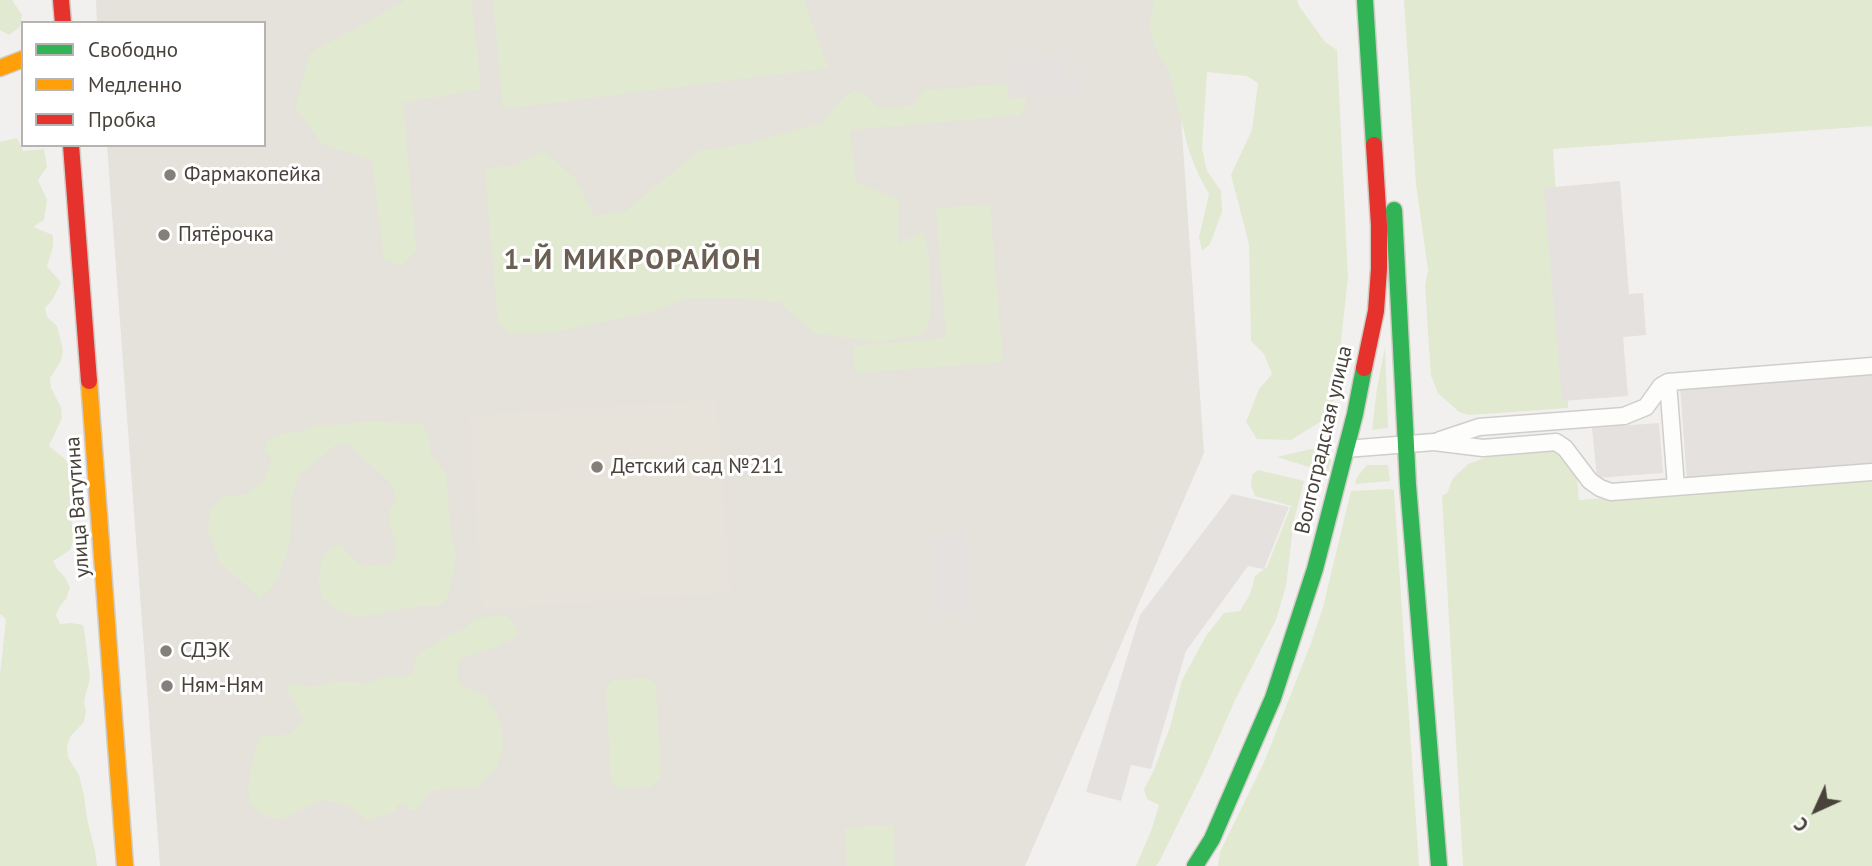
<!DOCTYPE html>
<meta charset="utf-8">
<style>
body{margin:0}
#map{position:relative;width:1872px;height:866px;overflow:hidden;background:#f2f0ee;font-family:"PT Sans",sans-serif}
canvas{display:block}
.legend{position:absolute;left:21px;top:21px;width:245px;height:126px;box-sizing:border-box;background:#fff;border:2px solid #b6b3b0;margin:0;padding:9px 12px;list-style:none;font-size:21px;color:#48423a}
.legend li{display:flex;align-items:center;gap:14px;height:35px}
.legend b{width:35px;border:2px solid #b6b3b0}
.north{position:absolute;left:1781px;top:775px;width:70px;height:70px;-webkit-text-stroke:5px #fff;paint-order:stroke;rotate:225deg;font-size:19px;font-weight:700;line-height:28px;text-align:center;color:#48423a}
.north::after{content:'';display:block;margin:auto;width:24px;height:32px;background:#48423a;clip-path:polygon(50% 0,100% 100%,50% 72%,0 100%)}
</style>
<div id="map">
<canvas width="1872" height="866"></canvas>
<ul class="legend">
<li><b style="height:9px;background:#30b455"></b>Свободно</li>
<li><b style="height:9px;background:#ff9f0a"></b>Медленно</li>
<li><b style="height:9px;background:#e5322d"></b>Пробка</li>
</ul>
<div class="north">С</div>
</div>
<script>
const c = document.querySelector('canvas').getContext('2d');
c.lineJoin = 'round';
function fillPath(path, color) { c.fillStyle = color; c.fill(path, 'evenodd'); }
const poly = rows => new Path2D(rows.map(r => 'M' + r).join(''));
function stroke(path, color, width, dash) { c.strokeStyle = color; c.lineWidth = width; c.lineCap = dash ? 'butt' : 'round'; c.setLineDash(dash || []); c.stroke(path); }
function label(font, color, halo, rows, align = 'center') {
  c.font = font + ' "PT Sans",sans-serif'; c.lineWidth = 6; c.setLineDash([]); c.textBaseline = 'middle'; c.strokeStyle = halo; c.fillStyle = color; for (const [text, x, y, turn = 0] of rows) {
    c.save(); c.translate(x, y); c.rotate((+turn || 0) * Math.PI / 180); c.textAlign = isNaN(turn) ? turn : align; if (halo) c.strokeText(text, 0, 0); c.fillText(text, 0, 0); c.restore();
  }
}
const residential = poly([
 [96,0,1173,0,1204,453,1025,866,160,866,107,145,264,145,264,23,97,23]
]);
const industrial = poly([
 [1232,494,1289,507,1264,569,1248,566,1186,651,1151,769,1131,765,1121,801,1086,792,1140,615]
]);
const education = poly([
 [716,400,730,592,483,609,470,416]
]);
const green = poly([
 [0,0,12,0,22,15,20,27,9,35,0,30],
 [404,0,471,0,481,89,403,103,416,250,401,266,384,259,372,160,322,144,295,107,310,53,403,2],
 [493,0,804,0,828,68,503,109],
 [1154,0,1297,0,1299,6,1325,42,1337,50,1348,277,1335,397,1325,419,1291,440,1257,439,1246,422,1259,389,1272,374,1264,354,1251,341,1249,244,1231,175,1252,130,1258,83,1247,76,1207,72,1202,148,1207,171,1221,191,1222,212,1210,244,1202,251,1199,237,1209,194,1199,176,1189,151,1169,72,1157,52,1149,29],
 [1404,0,1872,0,1872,126,1553,149,1566,345,1568,408,1469,415,1459,412,1438,393,1431,376,1425,286,1428,270,1416,184],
 [1007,84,1009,99,1027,98,1021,115,850,130,856,182,899,200,898,244,923,231,929,260,931,306,929,324,923,334,880,342,815,333,778,302,733,298,684,299,655,311,551,333,511,333,498,325,485,168,513,166,544,151,574,177,594,216,625,211,699,151,749,143,824,122,838,102,853,90,868,96,876,108,913,106,923,90],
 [17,138,23,151,44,149,47,167,38,180,47,200,44,220,33,227,53,235,53,246,47,267,61,282,53,299,45,308,47,317,57,326,63,350,61,361,50,378,51,388,61,407,62,418,49,446,65,459,76,478,70,508,74,539,70,550,53,561,58,570,65,577,70,588,66,599,60,606,56,615,60,624,71,623,83,625,85,635,90,678,84,701,86,711,84,722,70,737,67,747,68,757,79,775,84,796,87,818,95,851,97,866,0,866,0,675,6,619,0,614,0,142],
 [990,204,1003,362,855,373,853,346,946,338,936,208],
 [1385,347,1388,428,1372,430,1377,388],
 [364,421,421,424,428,433,431,455,446,473,451,533,456,557,448,597,441,605,419,606,363,617,340,612,323,599,318,578,323,556,329,548,340,545,357,562,367,566,390,564,396,556,396,543,389,522,389,511,396,501,395,491,390,482,347,444,336,445,300,474,291,498,291,533,285,558,276,581,261,599,220,563,208,531,210,510,225,495,236,496,247,494,265,479,272,458,264,451,268,440,277,435,298,432,319,425,342,425],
 [1311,449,1324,452,1329,457,1331,461,1328,473,1277,457],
 [1564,451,1576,466,1579,500,1872,478,1872,866,1463,866,1442,496,1447,493,1453,478,1468,464,1490,456,1526,452],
 [1367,465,1388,465,1390,481,1355,484,1357,477],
 [1258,470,1304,481,1294,520,1286,586,1276,620,1236,698,1203,773,1159,862,1156,866,1136,866,1151,831,1159,805,1147,799,1144,789,1154,770,1170,727,1182,680,1206,636,1224,613,1240,611,1250,594,1255,576,1267,567,1291,506,1255,496,1251,486,1252,475],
 [1391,489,1394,490,1419,866,1218,866,1220,852,1265,760,1311,643,1323,607,1351,491],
 [490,616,507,616,517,628,517,636,495,648,463,657,459,663,457,672,459,681,464,687,486,695,498,716,502,733,503,751,496,768,479,787,431,790,417,810,409,810,404,804,397,805,397,811,367,820,347,805,322,800,286,817,278,819,269,818,256,810,251,804,247,789,257,743,261,736,277,736,292,733,304,721,285,686,292,683,310,687,318,686,334,682,369,683,384,677,408,675,414,672,414,664,417,656,441,639,463,630,474,619],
 [648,678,656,685,661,778,651,787,618,789,611,781,606,688,613,680],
 [893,825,895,866,847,866,845,828]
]);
const parking = poly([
 [1067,59,1068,75,1080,75,1081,93,1011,98,1008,63],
 [1620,181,1629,294,1643,293,1646,335,1623,337,1628,396,1562,401,1544,188],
 [1872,371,1872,467,1687,481,1680,386],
 [1659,423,1663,473,1597,478,1592,428],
 [966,534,972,611,936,614,930,537]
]);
const street = poly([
 [1668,382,1676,487],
 [1440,440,1479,427,1624,416,1646,407,1661,386,1668,382,1872,366],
 [1346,449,1434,442,1483,448,1556,442,1565,448,1590,481,1600,488,1611,492,1872,472]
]);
const fast = poly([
 [1365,0,1374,145],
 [1394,210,1408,485,1439,866],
 [1195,866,1212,839,1273,698,1315,569,1355,414,1364,368]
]);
const slow = poly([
 [0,68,23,59],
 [89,381,125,866]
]);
const jam = poly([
 [61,0,63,23],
 [71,145,89,381],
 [1364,368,1376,311,1379,269,1379,225,1374,145]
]);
const markers = [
 [170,175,7,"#847f79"],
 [164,235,7,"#847f79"],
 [597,467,7,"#847f79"],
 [166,651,7,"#847f79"],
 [167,686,7,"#847f79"]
];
const poiNames = [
 ["Фармакопейка",184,175],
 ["Пятёрочка",178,235],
 ["Детский сад №211",611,467],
 ["СДЭК",180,651],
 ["Ням-Ням",181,686]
];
const streetNames = [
 ["Волгоградская улица",1324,440,-77],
 ["улица Ватутина",78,507,-94]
];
const districtNames = [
 ["1-Й МИКРОРАЙОН",633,261]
];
fillPath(residential, '#e5e2dc');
fillPath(industrial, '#e4e1de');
fillPath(education, '#e8e3da');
fillPath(green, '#e1e9d1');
fillPath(parking, '#e4e1df');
stroke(street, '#d0cecb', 19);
stroke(fast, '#d0cdc5', 19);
stroke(slow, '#d0cdc5', 19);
stroke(jam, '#d0cdc5', 19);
stroke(street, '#fdfdfc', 16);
stroke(fast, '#30b455', 16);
stroke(slow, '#ff9f0a', 16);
stroke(jam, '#e5322d', 16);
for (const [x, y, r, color] of markers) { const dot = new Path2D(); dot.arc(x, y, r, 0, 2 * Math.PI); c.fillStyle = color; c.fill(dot); stroke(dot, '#fff', 2.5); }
label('21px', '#48423a', '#fff', poiNames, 'left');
label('21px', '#48423a', '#fff', streetNames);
c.letterSpacing = '2px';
label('bold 28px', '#6a5f52', '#fff', districtNames);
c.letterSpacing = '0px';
</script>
